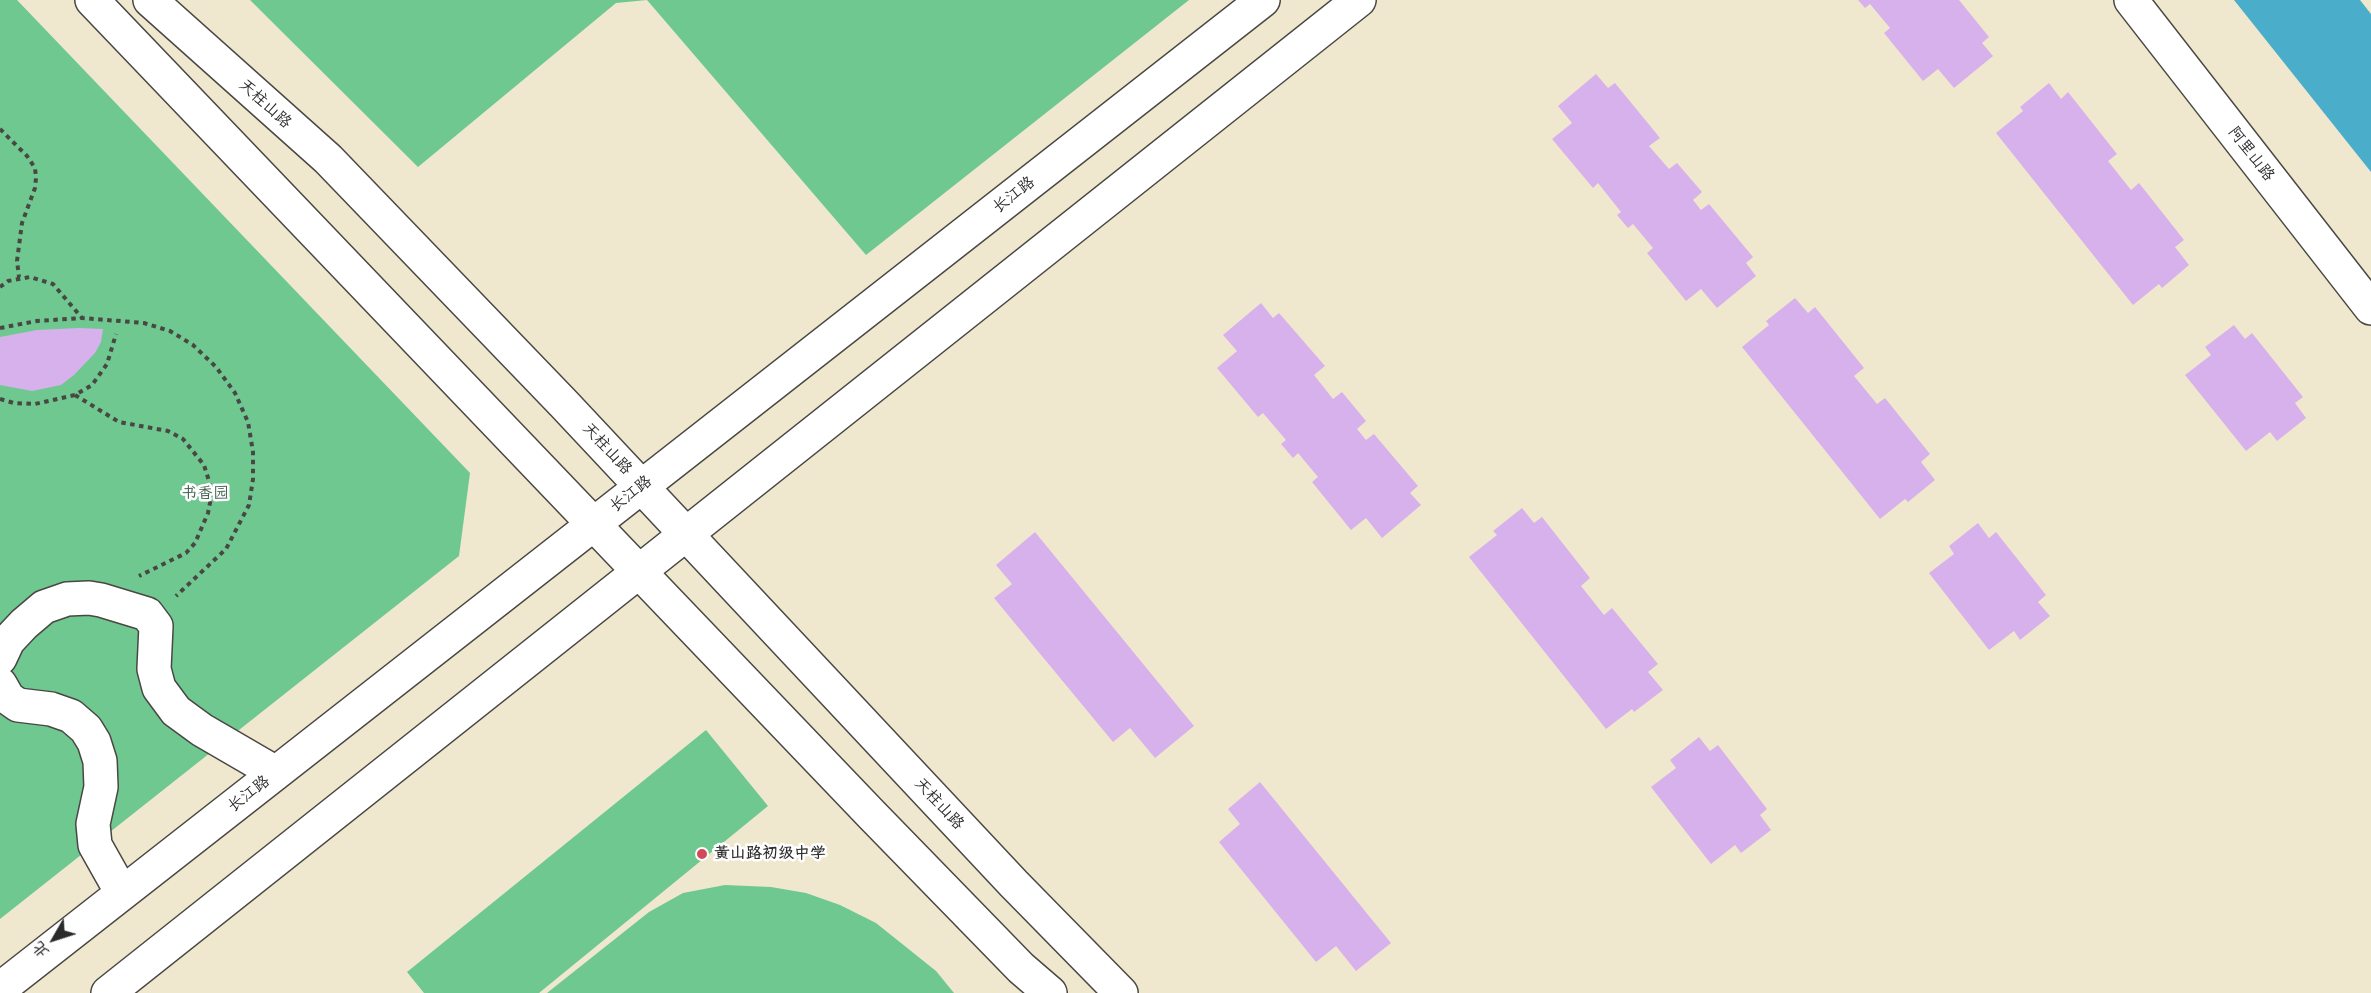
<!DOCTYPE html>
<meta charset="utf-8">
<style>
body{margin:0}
#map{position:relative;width:2371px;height:993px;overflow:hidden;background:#f0e8ce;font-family:"Patrick Hand","LXGW WenKai TC",sans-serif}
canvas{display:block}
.north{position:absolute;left:24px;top:909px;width:60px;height:60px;-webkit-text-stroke:4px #fff;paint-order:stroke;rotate:231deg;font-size:16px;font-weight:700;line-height:24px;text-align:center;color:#2b2b2b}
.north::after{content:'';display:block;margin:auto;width:21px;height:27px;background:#2b2b2b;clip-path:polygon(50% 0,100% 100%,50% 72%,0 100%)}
</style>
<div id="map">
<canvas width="2371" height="993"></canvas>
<div class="north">北</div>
</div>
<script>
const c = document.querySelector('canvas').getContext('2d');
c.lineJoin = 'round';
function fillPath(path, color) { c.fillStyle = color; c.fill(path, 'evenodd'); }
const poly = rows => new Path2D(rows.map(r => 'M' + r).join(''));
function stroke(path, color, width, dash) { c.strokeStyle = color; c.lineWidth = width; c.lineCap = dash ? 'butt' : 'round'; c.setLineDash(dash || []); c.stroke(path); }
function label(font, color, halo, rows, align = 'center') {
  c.font = font + ' "Patrick Hand","LXGW WenKai TC",sans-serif'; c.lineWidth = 5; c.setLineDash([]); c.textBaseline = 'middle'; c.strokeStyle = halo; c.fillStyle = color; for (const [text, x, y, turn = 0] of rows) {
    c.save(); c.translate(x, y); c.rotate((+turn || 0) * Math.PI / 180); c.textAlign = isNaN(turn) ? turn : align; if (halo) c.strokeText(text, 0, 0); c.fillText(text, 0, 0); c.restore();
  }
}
const green = poly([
 [0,0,17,0,470,473,459,556,0,919],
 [250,0,1189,0,866,255,647,0,616,3,418,167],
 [706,730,768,806,539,993,424,993,407,972],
 [725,885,771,887,806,893,840,905,876,923,936,971,954,993,547,993,649,912,683,893]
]);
const water = poly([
 [2234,0,2360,0,2371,14,2371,172]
]);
const building = poly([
 [1858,0,1959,0,1989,37,1982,43,1993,56,1954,88,1938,69,1923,81,1884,33,1890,28,1870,4,1865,8],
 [1596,74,1608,88,1615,83,1660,138,1649,146,1669,169,1677,163,1702,192,1693,200,1701,210,1709,204,1753,257,1746,263,1756,276,1717,308,1701,289,1686,301,1647,253,1653,248,1633,224,1628,228,1617,215,1621,212,1598,183,1593,188,1552,139,1572,123,1558,106],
 [2049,83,2061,99,2068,92,2117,154,2108,161,2131,190,2139,183,2184,240,2175,247,2189,265,2162,288,2159,284,2133,305,1996,133,2023,111,2020,107],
 [1795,298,1808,313,1815,307,1864,368,1854,376,1877,404,1885,398,1930,454,1921,462,1935,480,1908,502,1905,499,1880,519,1742,347,1769,325,1766,321],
 [1261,303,1273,318,1279,313,1325,366,1314,375,1333,399,1342,392,1366,421,1357,429,1366,440,1374,434,1418,486,1410,493,1421,505,1382,538,1366,518,1351,530,1312,482,1318,477,1298,453,1293,458,1281,444,1286,440,1263,413,1258,417,1217,368,1237,351,1223,335],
 [2234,325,2245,339,2252,333,2303,397,2295,403,2306,418,2277,441,2270,432,2246,451,2185,375,2211,355,2205,347],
 [79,328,103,329,101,342,95,353,74,375,61,385,32,391,0,385,0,337,37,330],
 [1522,508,1534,523,1542,517,1590,578,1581,586,1604,615,1612,608,1658,664,1648,672,1663,690,1634,712,1632,709,1606,729,1469,557,1497,535,1493,531],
 [1978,523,1989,538,1996,532,2046,595,2038,602,2050,616,2020,640,2014,631,1989,650,1929,573,1954,554,1949,546],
 [1035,532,1194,726,1155,758,1130,728,1113,742,994,598,1012,584,996,565],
 [1699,737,1710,751,1718,745,1767,809,1760,815,1771,830,1741,853,1735,845,1711,864,1651,787,1676,768,1670,760],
 [1260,782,1391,943,1356,971,1336,946,1316,962,1219,842,1240,824,1228,809]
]);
const path = poly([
 [0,129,27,156,35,168,36,178,35,188,22,223,17,261,19,277],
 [0,287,8,281,30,277,53,284,82,318],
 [0,328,37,321,82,318,144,323,170,331,193,345,216,367,235,393,248,422,253,452,253,479,249,505,226,549,176,596],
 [75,395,119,422,168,431,183,439,204,465,209,481,211,498,208,513,195,543,186,553,139,576],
 [0,399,14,403,35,404,75,395,92,385,107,364,116,334]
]);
const minor = poly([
 [92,0,872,815,1021,968,1050,993],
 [150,0,328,159,564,404,1014,884,1121,993],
 [2131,0,2371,308],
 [0,658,8,641,24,624,44,607,67,599,89,598,101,600,147,614,156,626,154,669,159,688,176,711,202,730,276,773],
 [0,684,8,698,18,705,51,709,71,716,86,729,94,742,100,761,101,787,93,824,95,845,122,893],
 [0,989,1263,0],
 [108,993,1359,0]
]);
const markers = [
 [702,854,6,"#d1495b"]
];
const streetNames = [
 ["天柱山路",265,104,42],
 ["阿里山路",2251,154,52],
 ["长江路",1014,195,-38],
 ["天柱山路",607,449,47],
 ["长江路",631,494,-38],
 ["长江路",249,794,-38],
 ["天柱山路",939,804,47]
];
const parkNames = [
 ["书香园",205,494]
];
const poiNames = [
 ["黄山路初级中学",714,854]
];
fillPath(green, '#6ec890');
fillPath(water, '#4aaeca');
fillPath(building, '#d7b1ec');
stroke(minor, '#494743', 36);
stroke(path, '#494743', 4, [4.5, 4.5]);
stroke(minor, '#fff', 33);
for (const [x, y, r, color] of markers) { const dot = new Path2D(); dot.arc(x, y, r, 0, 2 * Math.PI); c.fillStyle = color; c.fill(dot); stroke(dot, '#fff', 2); }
label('16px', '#2b2b2b', '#fff', streetNames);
label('16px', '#42624e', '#fff', parkNames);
label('bold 16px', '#2b2b2b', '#fff', poiNames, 'left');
</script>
